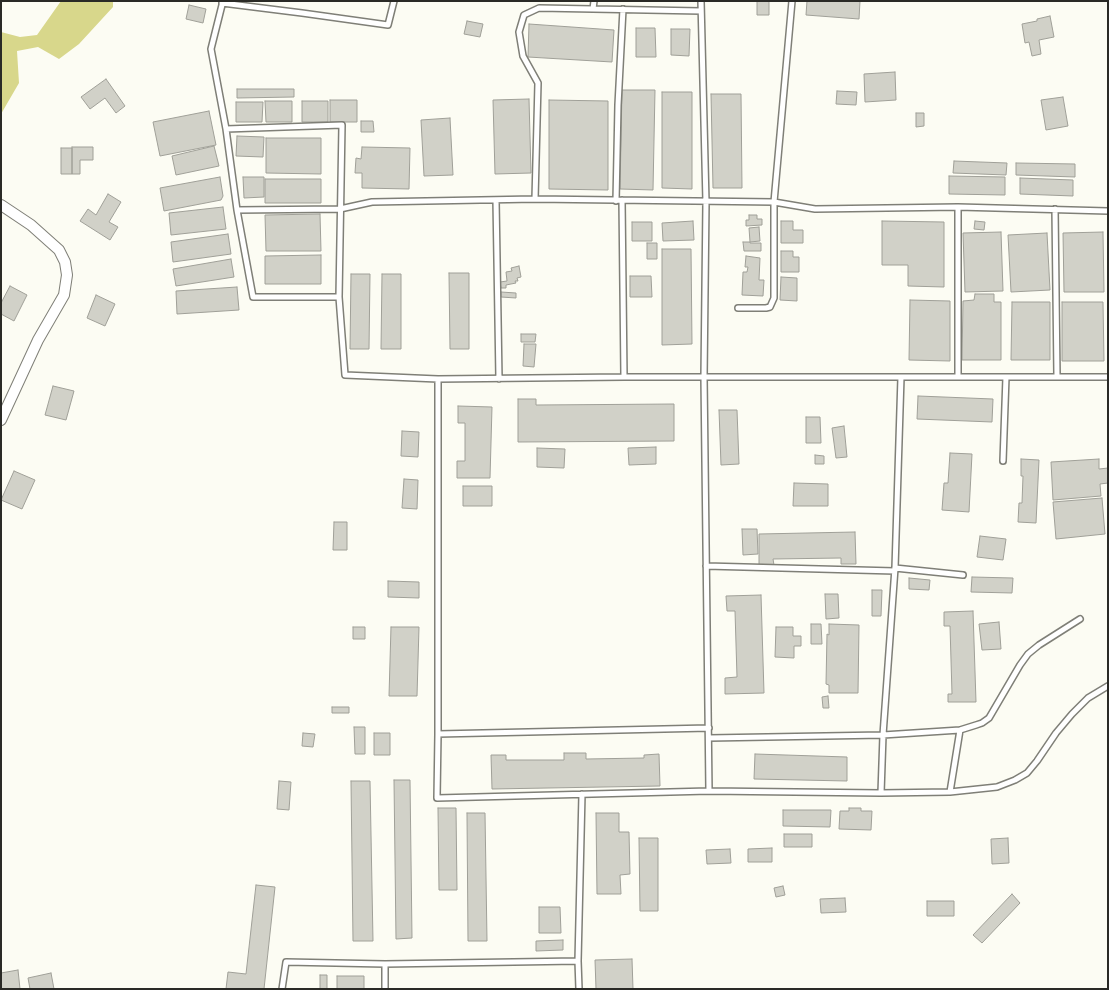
<!DOCTYPE html>
<style>
body{margin:0}
#map{position:relative;width:1109px;height:990px;overflow:hidden;background:#fcfcf3;font-family:Bitter,serif}
canvas{display:block}
.frame{position:absolute;inset:0;border:2px solid #2a2a26;pointer-events:none}
</style>
<div id="map">
<canvas width="1109" height="990"></canvas>
<div class="frame"></div>
</div>
<script>
const c = document.querySelector('canvas').getContext('2d');
c.lineJoin = 'round';
function fillPath(path, color) { c.fillStyle = color; c.fill(path, 'evenodd'); }
const poly = rows => new Path2D(rows.map(r => 'M' + r).join(''));
function stroke(path, color, width, dash) { c.strokeStyle = color; c.lineWidth = width; c.lineCap = dash ? 'butt' : 'round'; c.setLineDash(dash || []); c.stroke(path); }
const water = poly([
 [61,1,113,1,113,7,79,44,59,59,38,47,17,51,19,83,1,114,1,32,20,37,37,35]
]);
const building = poly([
 [757,1,769,1,769,15,757,15,757,1],
 [807,1,860,1,859,19,806,15,807,1],
 [189,5,206,9,203,23,186,19,189,5],
 [1050,16,1054,37,1039,40,1041,54,1032,56,1029,42,1025,43,1022,24,1037,21,1037,19,1050,16],
 [467,21,483,24,480,37,464,34,467,21],
 [529,24,614,30,612,62,528,57,529,24],
 [636,28,655,28,656,57,636,57,636,28],
 [671,29,690,29,689,56,671,55,671,29],
 [895,72,896,100,865,102,864,74,895,72],
 [106,79,125,106,116,113,105,98,90,109,81,97,106,79],
 [237,89,294,89,294,97,237,98,237,89],
 [622,90,655,90,653,190,620,189,622,90],
 [837,91,857,92,856,105,836,104,837,91],
 [662,92,692,92,692,189,662,188,662,92],
 [711,94,741,94,742,188,713,188,711,94],
 [1063,97,1068,126,1046,130,1041,100,1063,97],
 [529,99,531,173,495,174,493,100,529,99],
 [330,100,357,100,357,122,330,122,330,100],
 [549,100,608,101,608,190,549,189,549,100],
 [265,101,292,101,292,122,266,122,265,101],
 [302,101,328,101,328,122,302,122,302,101],
 [236,102,263,102,262,122,236,122,236,102],
 [209,111,216,145,160,156,153,122,209,111],
 [916,113,924,113,924,126,916,127,916,113],
 [450,118,453,175,424,176,421,120,450,118],
 [361,121,373,121,374,132,361,132,361,121],
 [237,136,264,137,263,157,236,156,237,136],
 [266,138,321,138,321,174,266,173,266,138],
 [214,146,219,166,176,175,172,156,214,146],
 [72,147,93,147,93,160,80,160,80,174,72,174,72,147],
 [362,147,410,148,409,189,362,188,362,173,355,173,356,158,361,159,362,147],
 [61,148,72,148,72,174,61,174,61,148],
 [954,161,1007,163,1006,175,953,173,954,161],
 [1016,163,1075,164,1075,177,1016,175,1016,163],
 [949,176,1005,177,1005,195,949,194,949,176],
 [220,177,223,196,221,200,164,211,160,188,220,177],
 [243,177,264,177,264,197,244,198,243,177],
 [1020,178,1073,180,1073,196,1020,194,1020,178],
 [265,179,321,179,321,203,265,203,265,179],
 [108,194,121,202,109,222,118,227,110,240,80,221,88,209,96,215,108,194],
 [223,207,226,229,171,235,169,213,223,207],
 [320,214,321,251,266,251,265,215,320,214],
 [749,215,757,215,757,219,762,219,762,225,746,226,746,220,749,220,749,215],
 [693,221,694,240,663,241,662,223,693,221],
 [781,221,793,221,793,230,803,230,803,243,781,243,781,221],
 [882,221,944,222,944,287,908,286,908,265,882,265,882,221],
 [975,221,985,222,984,230,974,229,975,221],
 [632,222,652,222,652,241,632,241,632,222],
 [759,227,760,241,750,242,749,228,759,227],
 [1001,232,1003,291,965,292,963,233,1001,232],
 [1103,232,1104,292,1064,292,1063,233,1103,232],
 [1047,233,1050,290,1011,292,1008,235,1047,233],
 [228,234,231,254,173,262,171,242,228,234],
 [743,242,750,242,750,243,761,243,761,251,744,251,743,242],
 [647,243,657,243,657,259,647,259,647,243],
 [662,249,691,249,692,344,662,345,662,249],
 [781,251,793,251,793,257,799,257,799,272,781,272,781,251],
 [321,255,321,284,265,284,265,256,321,255],
 [746,256,760,258,759,280,764,280,763,296,742,295,743,272,747,272,748,267,745,267,746,256],
 [231,259,234,277,176,286,173,269,231,259],
 [519,266,521,277,517,278,518,281,515,281,516,283,506,285,506,288,501,288,500,282,507,281,506,272,512,271,511,268,519,266],
 [449,273,469,273,469,349,450,349,449,273],
 [351,274,370,274,369,349,350,349,351,274],
 [382,274,401,274,401,349,381,349,382,274],
 [630,276,651,276,652,297,630,297,630,276],
 [781,277,797,278,797,301,780,300,781,277],
 [10,286,27,295,14,321,1,314,1,303,10,286],
 [237,287,239,310,177,314,176,291,237,287],
 [501,292,516,293,516,298,501,297,501,292],
 [975,294,994,294,994,302,1001,302,1001,360,962,360,963,301,974,300,975,294],
 [96,295,115,304,105,326,87,318,96,295],
 [910,300,950,301,950,361,909,360,910,300],
 [1012,302,1050,302,1050,360,1011,360,1012,302],
 [1062,302,1103,302,1104,361,1062,361,1062,302],
 [521,334,536,334,535,342,521,342,521,334],
 [524,344,536,344,534,367,523,366,524,344],
 [53,386,74,391,66,420,45,415,53,386],
 [918,396,993,399,992,422,917,419,918,396],
 [518,399,536,399,536,405,674,404,674,441,518,442,518,399],
 [458,406,492,407,490,478,457,478,457,461,465,461,465,423,458,423,458,406],
 [719,410,737,410,739,464,721,465,719,410],
 [806,417,820,417,821,443,806,443,806,417],
 [844,426,847,457,836,458,832,428,844,426],
 [402,431,419,432,418,457,401,456,402,431],
 [656,447,656,464,629,465,628,448,656,447],
 [537,448,565,449,564,468,537,467,537,448],
 [950,453,972,454,969,512,942,510,944,483,948,483,950,453],
 [815,455,824,456,824,464,815,464,815,455],
 [1021,459,1039,460,1036,523,1018,522,1019,503,1022,503,1023,476,1021,476,1021,459],
 [1099,459,1099,469,1108,468,1108,483,1100,484,1101,496,1053,500,1051,462,1099,459],
 [14,471,35,480,22,509,1,500,14,471],
 [404,479,418,480,417,509,402,508,404,479],
 [794,483,828,484,828,506,793,506,794,483],
 [463,486,492,486,492,506,463,506,463,486],
 [1102,498,1105,534,1056,539,1053,502,1102,498],
 [334,522,347,522,347,550,333,550,334,522],
 [742,529,757,529,758,554,743,555,742,529],
 [855,532,856,564,841,564,841,558,773,559,774,565,759,565,759,534,855,532],
 [980,536,1006,539,1003,560,977,557,980,536],
 [972,577,1013,578,1012,593,971,592,972,577],
 [909,578,930,580,929,590,909,589,909,578],
 [388,581,419,582,419,598,388,597,388,581],
 [872,590,882,590,881,616,872,616,872,590],
 [825,594,838,594,839,618,826,619,825,594],
 [761,595,764,693,725,694,725,678,737,677,735,611,727,611,726,596,761,595],
 [973,611,976,702,948,702,948,694,952,694,950,626,944,626,944,612,973,611],
 [999,622,1001,649,982,650,979,624,999,622],
 [811,624,821,624,822,644,811,644,811,624],
 [829,624,859,625,858,693,829,693,829,685,826,684,827,634,829,635,829,624],
 [353,627,365,627,365,639,353,639,353,627],
 [391,627,419,627,417,696,389,696,391,627],
 [776,627,793,627,793,636,801,636,801,646,794,646,794,658,775,657,776,627],
 [828,696,829,708,823,708,822,697,828,696],
 [332,707,349,707,349,713,332,713,332,707],
 [354,727,365,727,365,754,355,754,354,727],
 [303,733,315,734,313,747,302,746,303,733],
 [374,733,390,733,390,755,374,755,374,733],
 [564,753,586,753,586,759,644,758,644,755,659,754,660,786,492,789,491,755,506,755,506,760,564,760,564,753],
 [755,754,847,757,847,781,754,779,755,754],
 [394,780,410,780,412,938,396,939,394,780],
 [279,781,291,782,289,810,277,809,279,781],
 [351,781,370,781,373,941,353,941,351,781],
 [438,808,456,808,457,890,439,890,438,808],
 [849,808,861,808,861,811,872,811,871,830,839,829,840,811,849,811,849,808],
 [783,810,831,810,830,827,783,826,783,810],
 [467,813,485,813,487,941,468,941,467,813],
 [596,813,619,813,619,832,629,832,630,874,620,875,621,894,597,894,596,813],
 [784,834,812,834,812,847,784,847,784,834],
 [639,838,658,838,658,911,640,911,639,838],
 [1008,838,1009,863,992,864,991,839,1008,838],
 [772,848,772,862,748,862,748,849,772,848],
 [730,849,731,863,707,864,706,850,730,849],
 [256,885,275,887,264,989,226,989,228,972,246,974,256,885],
 [783,886,785,895,776,897,774,888,783,886],
 [1012,894,1020,903,982,943,973,935,1012,894],
 [845,898,846,912,821,913,820,899,845,898],
 [927,901,954,901,954,916,927,916,927,901],
 [539,907,560,907,561,933,539,933,539,907],
 [563,940,563,950,536,951,536,941,563,940],
 [632,959,633,989,596,989,595,960,632,959],
 [18,970,20,989,1,989,1,973,18,970],
 [51,973,54,989,30,989,28,978,51,973],
 [320,975,327,975,327,989,320,989,320,975],
 [337,976,364,976,364,989,337,989,337,976]
]);
const lane = poly([
 [223,1,211,49,226,129,237,210,253,297,339,297],
 [701,1,706,202,704,377,709,791],
 [222,3,302,13,388,25,394,1],
 [593,9,594,1],
 [226,129,342,125,339,297,345,375,438,379,624,377,1108,377],
 [535,199,538,83,523,56,519,32,524,15,539,8,701,11],
 [496,200,499,379],
 [622,200,624,377],
 [616,201,618,105,623,9],
 [958,207,958,376],
 [1055,209,1057,376],
 [237,210,340,209,372,202,535,199,774,202,815,209,958,207,1108,211],
 [738,308,766,308,770,307,774,298,774,202,792,1],
 [438,379,438,734,437,798,709,791,881,793,950,792,997,787,1015,780,1027,773,1037,761,1056,733,1072,714,1088,698,1108,686],
 [1003,461,1006,377],
 [706,566,895,571],
 [895,568,963,575],
 [438,734,709,728],
 [709,738,883,735,960,730,976,725,982,723,989,718,1020,665,1028,654,1039,645,1080,619],
 [950,792,960,730],
 [881,793,883,735,895,568,901,377],
 [282,989,286,962,385,964,578,961],
 [385,989,385,964],
 [579,989,578,961,582,794]
]);
const street = poly([
 [1,205,31,225,59,250,65,262,67,275,64,295,38,340,1,420]
]);
fillPath(water, '#d8d78b');
fillPath(building, '#d1d1c8');
stroke(building, '#a0a098', 1);
stroke(lane, '#7f7f77', 8);
stroke(street, '#7f7f77', 12);
stroke(lane, '#fff', 5);
stroke(street, '#fff', 10);
</script>
